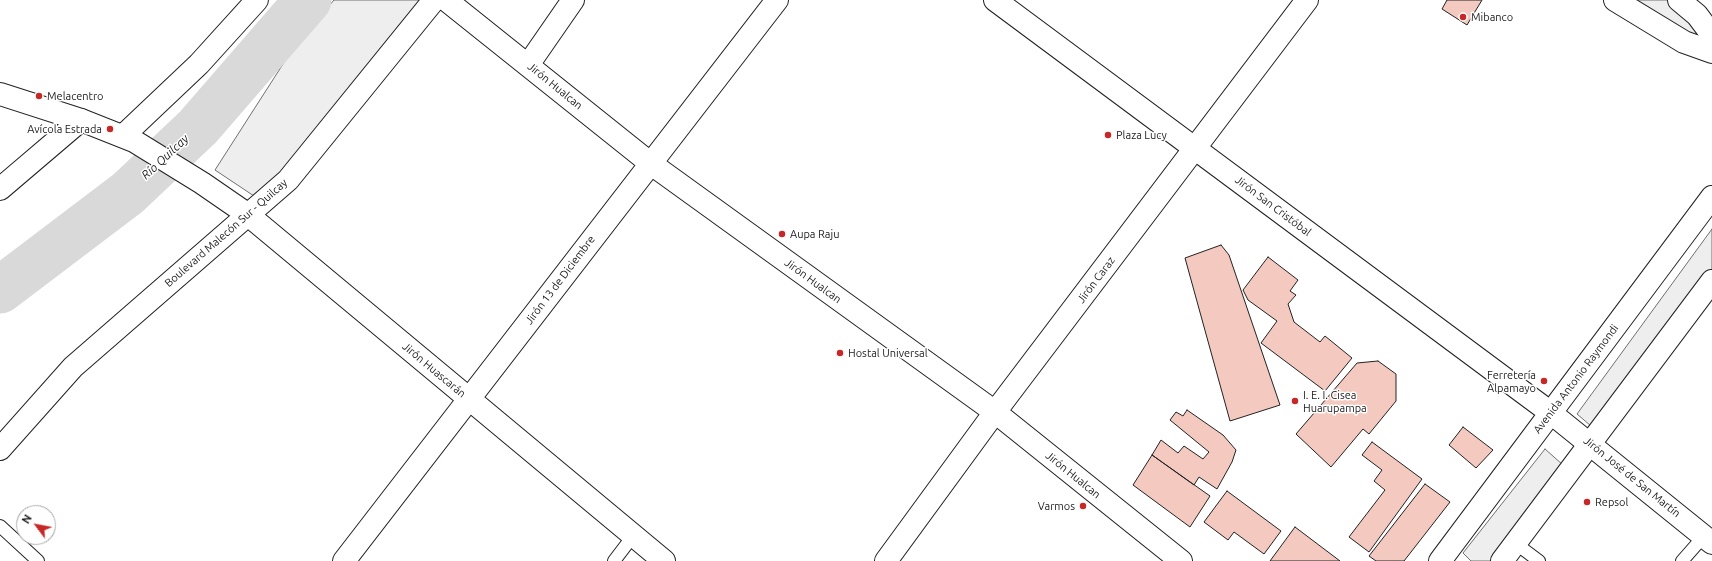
<!DOCTYPE html>
<meta charset="utf-8">
<style>
body{margin:0}
#map{position:relative;width:1712px;height:561px;overflow:hidden;background:#fff;font-family:Ubuntu,sans-serif}
canvas{display:block}
.north{position:absolute;left:16px;top:505px;width:40px;height:40px;box-sizing:border-box;background:#fff;border:1px solid #a7a7a7;border-radius:50%;rotate:302deg;font-size:11px;font-weight:700;line-height:16px;text-align:center;color:#222}
.north::after{content:'';display:block;margin:auto;width:14px;height:18px;background:#c62828;clip-path:polygon(50% 0,100% 100%,50% 72%,0 100%)}
</style>
<div id="map">
<canvas width="1712" height="561"></canvas>
<div class="north">N</div>
</div>
<script>
const c = document.querySelector('canvas').getContext('2d');
c.lineJoin = 'round';
function fillPath(path, color) { c.fillStyle = color; c.fill(path, 'evenodd'); }
const poly = rows => new Path2D(rows.map(r => 'M' + r).join(''));
function stroke(path, color, width, dash) { c.strokeStyle = color; c.lineWidth = width; c.lineCap = dash ? 'butt' : 'round'; c.setLineDash(dash || []); c.stroke(path); }
function label(font, color, halo, rows, align = 'center') {
  c.font = font + ' Ubuntu,sans-serif'; c.lineWidth = 3; c.setLineDash([]); c.textBaseline = 'middle'; c.strokeStyle = halo; c.fillStyle = color; for (const [text, x, y, turn = 0] of rows) {
    c.save(); c.translate(x, y); c.rotate((+turn || 0) * Math.PI / 180); c.textAlign = isNaN(turn) ? turn : align; if (halo) c.strokeText(text, 0, 0); c.fillText(text, 0, 0); c.restore();
  }
}
const green = poly([
 [334,0,424,0,285,175,257,198,215,170,292,50,334,0],
 [1622,0,1673,0,1712,50,1622,0],
 [1712,229,1712,269,1591,426,1577,414,1712,229],
 [1545,449,1563,465,1490,561,1471,561,1463,553,1545,449]
]);
const river = poly([
 [0,290,128,193,198,127,308,0]
]);
const building = poly([
 [1447,0,1482,0,1467,25,1442,9,1447,0],
 [1221,245,1229,255,1280,405,1230,421,1185,258,1221,245],
 [1268,257,1298,280,1290,291,1296,295,1288,304,1294,322,1320,342,1325,336,1352,358,1325,391,1261,343,1277,321,1248,300,1243,290,1268,257],
 [1378,361,1396,374,1396,401,1369,434,1363,429,1331,467,1296,434,1357,363,1378,361],
 [1187,410,1223,435,1236,450,1232,462,1217,489,1199,477,1194,485,1152,455,1161,440,1178,453,1184,446,1203,459,1209,452,1170,420,1176,412,1183,416,1187,410],
 [1463,427,1493,450,1476,468,1449,445,1463,427],
 [1372,442,1422,479,1369,552,1349,537,1385,490,1374,481,1382,470,1362,455,1372,442],
 [1152,455,1210,496,1190,527,1133,485,1152,455],
 [1425,484,1450,502,1404,561,1376,561,1369,556,1425,484],
 [1227,491,1281,531,1264,554,1234,532,1228,540,1204,522,1227,491],
 [1295,527,1340,561,1270,561,1295,527]
]);
const service = poly([
 [0,526,38,561],
 [1515,543,1539,561],
 [614,561,633,536],
 [1682,561,1704,536]
]);
const minor = poly([
 [446,0,650,163,995,412,1181,561],
 [995,0,1551,413,1712,543],
 [528,65,573,0],
 [123,136,199,64,257,0],
 [0,189,81,120],
 [0,449,73,367,288,180,434,0],
 [344,561,777,0],
 [886,561,995,412,1307,0]
]);
const tertiary = poly([
 [0,94,81,120,134,141,202,183,247,214,664,561]
]);
const secondary = poly([
 [1615,0,1684,42,1712,52],
 [1679,0,1697,15,1712,35]
]);
const primary = poly([
 [1440,561,1712,197],
 [1502,561,1712,281]
]);
const markers = [
 [1463,17,4,"#c62828"],
 [39,96,4,"#c62828"],
 [110,129,4,"#c62828"],
 [1108,135,4,"#c62828"],
 [782,234,4,"#c62828"],
 [840,353,4,"#c62828"],
 [1544,381,4,"#c62828"],
 [1295,401,4,"#c62828"],
 [1587,502,4,"#c62828"],
 [1083,506,4,"#c62828"]
];
const poiNames = [
 ["Mibanco",1471,17],
 ["Melacentro",47,96],
 ["Avícola Estrada",102,129,"right"],
 ["Plaza Lucy",1116,135],
 ["Aupa Raju",790,234],
 ["Hostal Universal",848,353],
 ["Ferretería",1536,375,"right"],
 ["Alpamayo",1536,388,"right"],
 ["I. E. I. Cisea",1303,395],
 ["Huarupampa",1303,408],
 ["Repsol",1595,502],
 ["Varmos",1075,506,"right"]
];
const streetNames = [
 ["Jirón Hualcan",555,86,39],
 ["Jirón San Cristóbal",1273,206,37],
 ["Boulevard Malecón Sur - Quilcay",226,233,-41],
 ["Jirón 13 de Diciembre",560,280,-53],
 ["Jirón Caraz",1096,280,-53],
 ["Jirón Hualcan",813,281,36],
 ["Jirón Huascarán",434,370,40],
 ["Avenida Antonio Raymondi",1576,379,-53],
 ["Jirón Hualcan",1073,475,39],
 ["Jirón José de San Martín",1632,477,39]
];
const waterNames = [
 ["Río Quilcay",165,157,-43]
];
fillPath(green, '#eee');
stroke(green, '#6f6f6f', 1);
stroke(river, '#d9d9d9', 47);
fillPath(building, '#f3c9c0');
stroke(building, '#222', 1);
stroke(service, '#222', 14);
stroke(minor, '#222', 24);
stroke(tertiary, '#222', 24);
stroke(secondary, '#222', 24);
stroke(primary, '#222', 24);
stroke(service, '#fff', 12);
stroke(minor, '#fff', 22);
stroke(tertiary, '#fff', 22);
stroke(secondary, '#fff', 22);
stroke(primary, '#fff', 22);
for (const [x, y, r, color] of markers) { const dot = new Path2D(); dot.arc(x, y, r, 0, 2 * Math.PI); c.fillStyle = color; c.fill(dot); stroke(dot, '#fff', 1.5); }
label('11px', '#222', '#fff', poiNames, 'left');
label('11px', '#222', '#fff', streetNames);
label('italic 12px', '#222', '#fff', waterNames);
</script>
